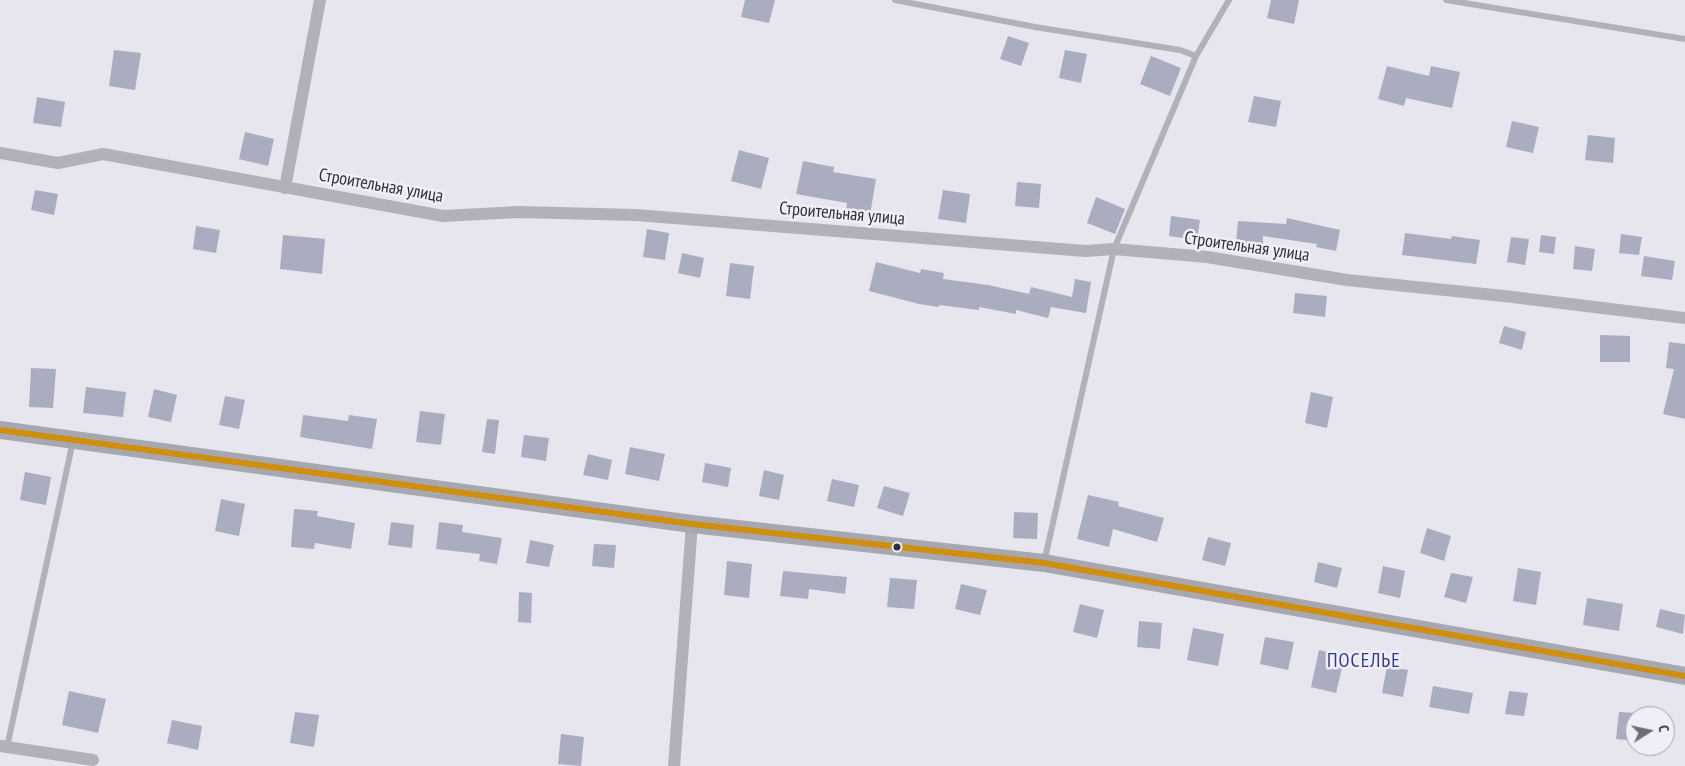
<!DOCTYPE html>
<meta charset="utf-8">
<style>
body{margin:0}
#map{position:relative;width:1685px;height:766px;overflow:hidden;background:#e7e6ee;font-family:"PT Sans Narrow",sans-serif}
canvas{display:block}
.north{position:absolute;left:1625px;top:706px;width:50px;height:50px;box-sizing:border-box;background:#f0eff9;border:1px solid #a2a2ac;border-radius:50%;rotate:80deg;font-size:14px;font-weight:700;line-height:20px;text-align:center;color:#2d2e39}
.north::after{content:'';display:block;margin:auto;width:18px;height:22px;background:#6e6e78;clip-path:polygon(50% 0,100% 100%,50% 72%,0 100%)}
</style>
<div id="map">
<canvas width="1685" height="766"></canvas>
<div class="north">С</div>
</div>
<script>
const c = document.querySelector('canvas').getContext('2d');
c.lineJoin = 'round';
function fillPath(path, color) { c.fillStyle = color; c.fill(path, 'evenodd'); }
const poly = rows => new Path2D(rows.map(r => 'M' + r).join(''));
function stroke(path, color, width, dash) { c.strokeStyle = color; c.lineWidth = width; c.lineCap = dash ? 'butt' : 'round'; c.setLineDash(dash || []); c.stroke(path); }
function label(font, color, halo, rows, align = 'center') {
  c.font = font + ' "PT Sans Narrow",sans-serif'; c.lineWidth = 5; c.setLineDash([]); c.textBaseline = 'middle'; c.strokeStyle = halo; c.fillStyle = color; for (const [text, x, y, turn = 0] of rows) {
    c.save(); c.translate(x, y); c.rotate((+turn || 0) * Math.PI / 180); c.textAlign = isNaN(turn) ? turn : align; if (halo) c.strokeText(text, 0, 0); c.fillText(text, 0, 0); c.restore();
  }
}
const building = poly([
 [745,0,775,0,769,23,741,17],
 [1271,0,1299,0,1294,24,1267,18],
 [1008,36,1029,43,1021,66,1000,59],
 [114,50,141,53,135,90,109,86],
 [1065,50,1087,54,1081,83,1059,78],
 [1151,56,1181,68,1170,96,1140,84],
 [1387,66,1429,76,1431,66,1460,72,1452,108,1406,98,1404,106,1378,99],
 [1254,96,1281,101,1276,127,1248,122],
 [37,97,65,102,61,127,33,123],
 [1512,121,1539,127,1533,153,1506,147],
 [245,132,274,139,268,166,239,159],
 [1588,135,1615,138,1613,163,1585,160],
 [739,150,769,158,761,189,731,181],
 [803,161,834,167,833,172,876,179,870,215,846,211,847,203,796,194],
 [1017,182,1041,184,1039,208,1015,206],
 [35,190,58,194,54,215,31,210],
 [943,190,970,194,966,223,938,219],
 [1096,197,1125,209,1115,234,1087,223],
 [1171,216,1200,220,1197,240,1169,236],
 [1287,218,1340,230,1336,251,1316,247,1317,244,1263,236,1263,245,1236,243,1238,221,1286,224],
 [196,226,220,230,216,253,193,249],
 [647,229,669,233,665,260,643,257],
 [1405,233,1451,239,1452,236,1480,240,1476,264,1402,255],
 [1621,234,1642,237,1639,255,1619,253],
 [283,235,325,239,322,274,280,269],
 [1541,235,1556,237,1554,254,1539,252],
 [1511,237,1529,239,1525,265,1507,262],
 [1575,246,1595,249,1592,271,1573,269],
 [682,253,704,258,700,278,678,273],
 [1644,256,1675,261,1672,280,1641,276],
 [876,262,920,273,921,269,944,273,943,279,988,285,1029,294,1031,287,1072,297,1075,279,1091,282,1086,313,1051,307,1048,318,1016,310,1016,314,979,307,979,310,939,305,939,307,919,304,869,291],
 [730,263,754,266,750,299,726,296],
 [1295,293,1327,296,1325,317,1293,313],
 [1504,326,1526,332,1522,350,1499,343],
 [1600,335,1630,336,1630,362,1600,362],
 [1669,342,1685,344,1685,419,1663,414,1674,369,1666,368],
 [31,368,56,369,53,408,29,407],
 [86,387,126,392,123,417,83,413],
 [154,389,177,395,171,422,148,417],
 [1311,392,1333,397,1327,428,1305,423],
 [225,396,245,400,239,429,219,425],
 [420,411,445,414,441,445,416,442],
 [303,415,348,421,349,415,377,419,372,449,300,437],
 [487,419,499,420,495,454,482,452],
 [524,435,549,438,546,461,521,457],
 [630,447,665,454,659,481,625,474],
 [588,454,612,460,608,480,583,475],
 [705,463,731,468,728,487,702,482],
 [764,470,784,475,779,500,759,496],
 [25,472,51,477,46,505,20,500],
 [832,479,859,485,854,507,827,501],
 [884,486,910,493,903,516,877,508],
 [1088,495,1119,502,1118,506,1164,518,1157,542,1113,529,1109,547,1077,539],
 [221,499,245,504,239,536,215,531],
 [294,509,318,511,317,516,355,523,351,549,315,543,314,549,291,547],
 [1014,512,1038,513,1037,539,1013,538],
 [391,522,414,525,412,548,388,545],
 [439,522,463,525,462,532,502,538,497,564,479,561,480,554,436,549],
 [1427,528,1451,536,1444,561,1420,553],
 [1208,537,1231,543,1225,566,1202,560],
 [530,540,554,545,549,567,526,563],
 [594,544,616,545,614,568,592,566],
 [727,561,752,564,749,598,724,595],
 [1318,562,1342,568,1337,588,1314,582],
 [1383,566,1405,571,1400,598,1378,593],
 [1518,568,1541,572,1536,605,1513,601],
 [783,571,847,577,845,594,809,589,808,599,780,596],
 [1451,573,1473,577,1466,603,1444,597],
 [890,578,917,580,914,609,887,607],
 [961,584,987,590,980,615,955,609],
 [519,592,532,593,531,623,518,622],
 [1587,598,1623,604,1619,631,1583,625],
 [1080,604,1104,610,1097,638,1073,632],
 [1660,609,1685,615,1683,634,1656,627],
 [1139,621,1162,623,1160,649,1137,647],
 [1193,628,1224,634,1218,666,1187,660],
 [1265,637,1294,642,1288,670,1260,664],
 [1319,650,1345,656,1336,693,1311,687],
 [1387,666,1408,670,1403,697,1382,693],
 [1433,686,1473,693,1469,714,1429,707],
 [69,691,106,699,98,733,62,725],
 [1509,691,1528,693,1524,716,1505,714],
 [295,712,319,715,314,747,290,743],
 [1619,712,1635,713,1635,741,1616,739],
 [172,720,202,726,198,750,167,743],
 [561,734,584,737,581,766,558,764]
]);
const service = poly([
 [895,0,1035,27,1180,50,1196,56],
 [1446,0,1685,39],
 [1044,563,1114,249,1196,56,1229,0],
 [7,747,73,441]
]);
const minor = poly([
 [0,153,58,163,103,154,443,216,519,212,636,215,1085,251,1114,249,1207,257,1347,280,1504,296,1685,318],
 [285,188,320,0],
 [0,746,93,760],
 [674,766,692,524]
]);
const secondary = poly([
 [0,430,692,524,1044,563,1685,676]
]);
const bus1 = poly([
 [0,430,692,524,1044,563,1685,676]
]);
const markers = [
 [897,547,4.5,"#2d2e39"]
];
const streetNames = [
 ["Строительная улица",381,186,10],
 ["Строительная улица",842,214,5],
 ["Строительная улица",1247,247,8]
];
const quarterNames = [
 ["ПОСЕЛЬЕ",1364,661]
];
fillPath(building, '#aaadc0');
stroke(service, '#b1b1b9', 6);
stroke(minor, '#b1b1b9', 12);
stroke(secondary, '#a7a7b0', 18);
stroke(bus1, '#cf8e0b', 6);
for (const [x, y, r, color] of markers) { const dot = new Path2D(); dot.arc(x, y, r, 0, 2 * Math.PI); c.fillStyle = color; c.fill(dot); stroke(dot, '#f0eff9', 2); }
label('18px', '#2d2e39', '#f0eff9', streetNames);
c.letterSpacing = '1px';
label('20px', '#2e3e80', '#f0eff9', quarterNames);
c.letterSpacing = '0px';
</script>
